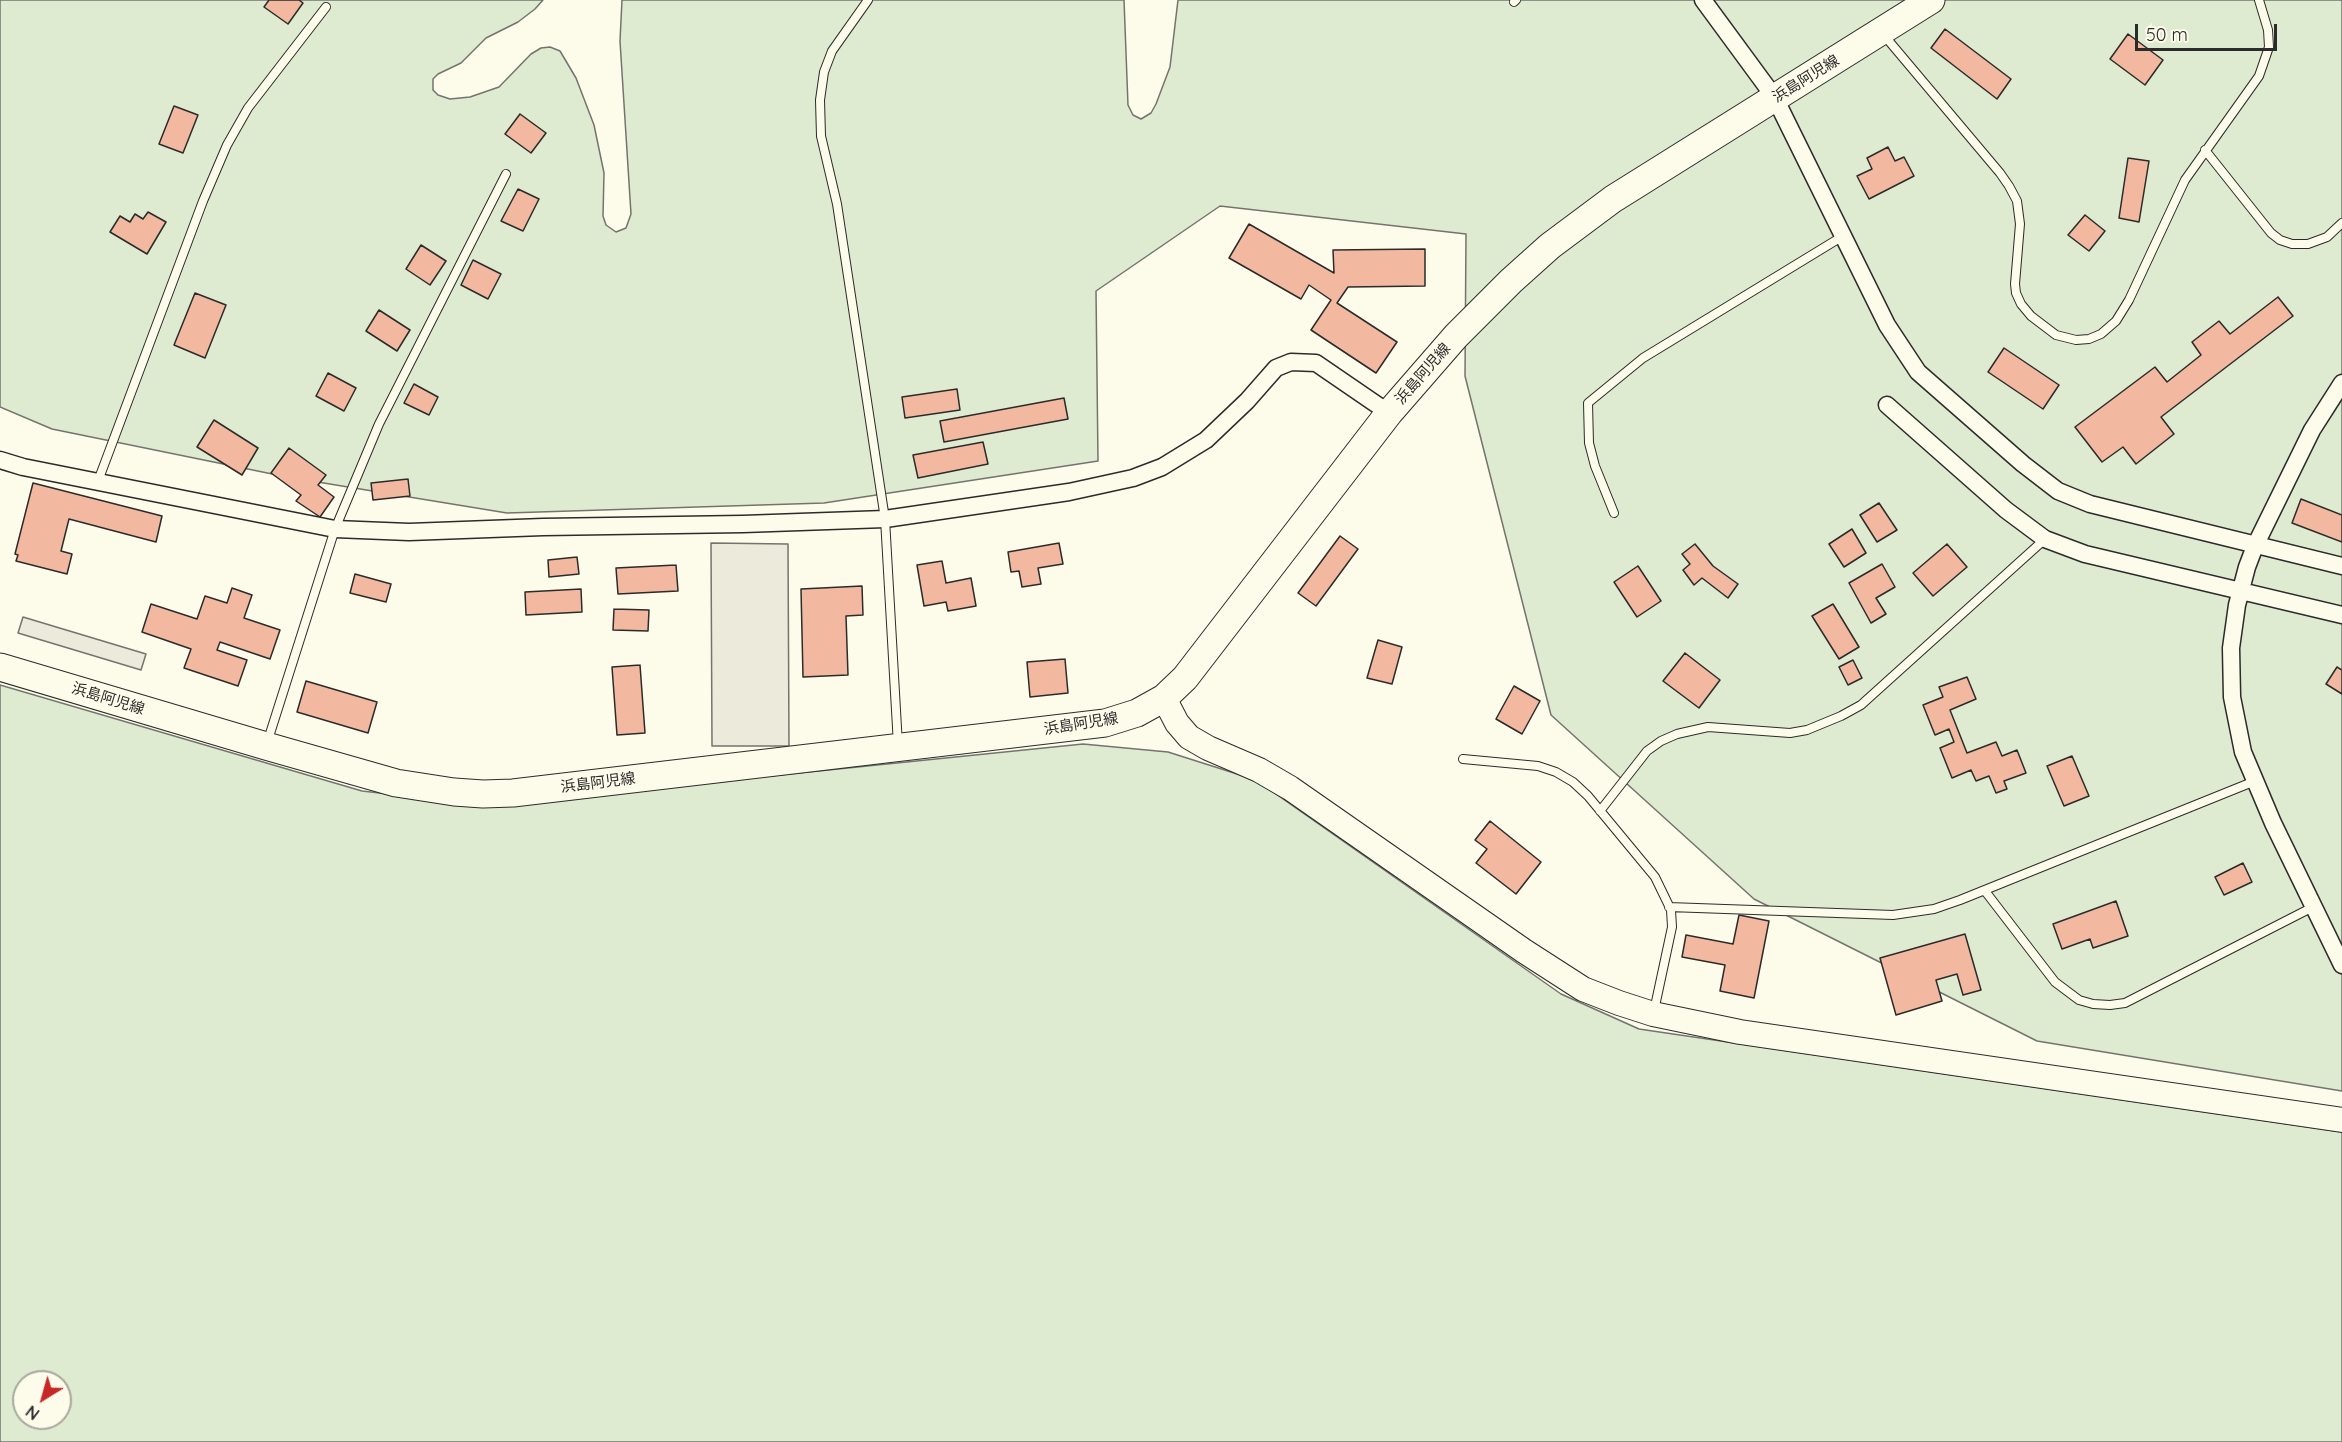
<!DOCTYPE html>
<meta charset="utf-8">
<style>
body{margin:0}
#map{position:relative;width:2342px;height:1442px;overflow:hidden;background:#fdfbea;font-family:Quicksand,sans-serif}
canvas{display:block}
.north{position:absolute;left:12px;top:1370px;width:60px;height:60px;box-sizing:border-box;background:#fdfbea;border:2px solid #a9a89e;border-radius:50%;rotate:217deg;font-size:16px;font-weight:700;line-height:24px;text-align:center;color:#2b2b2b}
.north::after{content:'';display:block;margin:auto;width:21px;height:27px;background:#c62828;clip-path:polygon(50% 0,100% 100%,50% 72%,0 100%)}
.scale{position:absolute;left:2135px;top:24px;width:142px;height:27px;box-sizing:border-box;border:3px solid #2b2b2b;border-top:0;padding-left:8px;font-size:18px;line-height:21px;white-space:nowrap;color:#2b2b2b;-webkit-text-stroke:4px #fdfbea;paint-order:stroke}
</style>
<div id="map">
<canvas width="2342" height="1442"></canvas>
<div class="north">N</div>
<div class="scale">50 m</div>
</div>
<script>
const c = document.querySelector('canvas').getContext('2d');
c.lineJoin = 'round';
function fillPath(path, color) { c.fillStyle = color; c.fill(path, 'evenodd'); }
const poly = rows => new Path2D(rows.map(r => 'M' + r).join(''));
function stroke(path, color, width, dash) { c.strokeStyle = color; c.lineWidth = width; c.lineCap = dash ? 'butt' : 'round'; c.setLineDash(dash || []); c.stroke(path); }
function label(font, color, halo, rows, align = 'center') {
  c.font = font + ' Quicksand,"Noto Sans JP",sans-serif'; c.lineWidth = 4.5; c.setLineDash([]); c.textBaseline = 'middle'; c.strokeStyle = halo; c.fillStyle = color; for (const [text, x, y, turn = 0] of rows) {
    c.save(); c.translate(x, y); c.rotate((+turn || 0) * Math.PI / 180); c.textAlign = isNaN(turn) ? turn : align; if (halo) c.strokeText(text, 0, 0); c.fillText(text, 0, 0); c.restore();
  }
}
const green = poly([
 [0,0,543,0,535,9,518,22,486,38,461,63,438,74,433,79,433,90,438,95,450,99,470,97,499,87,531,54,541,48,550,47,560,51,576,78,594,125,604,173,603,216,606,225,616,232,626,228,631,214,620,41,622,0,1124,0,1128,105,1133,115,1141,119,1151,113,1156,104,1170,67,1178,0,2342,0,2342,1091,2037,1041,1754,899,1551,715,1465,376,1466,234,1220,206,1096,291,1098,461,824,503,507,513,287,477,52,429,0,407,0,0],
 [0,685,362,791,485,805,1083,744,1168,752,1256,780,1561,994,1639,1029,2342,1132,2342,1442,0,1442,0,685],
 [24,1382,60,1382,60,1418,24,1418,24,1382]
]);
const parking = poly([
 [711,543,788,544,789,746,712,746,711,543],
 [23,617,146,654,141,670,18,633,23,617]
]);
const building = poly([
 [269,0,299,0,303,3,288,24,264,7,269,0],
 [1945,29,2011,79,1997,99,1931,48,1945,29],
 [2128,34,2163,60,2145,85,2110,59,2128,34],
 [174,106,198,115,183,153,159,144,174,106],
 [520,114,546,133,531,153,505,134,520,114],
 [1888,147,1895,161,1904,157,1914,176,1869,199,1857,176,1872,169,1867,158,1888,147],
 [2128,158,2149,161,2139,222,2119,218,2128,158],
 [518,189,539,199,523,231,501,221,518,189],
 [148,212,166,222,147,254,110,232,120,216,130,222,135,214,143,219,148,212],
 [2085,215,2105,231,2089,251,2068,235,2085,215],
 [1249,224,1334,273,1333,250,1425,249,1425,286,1348,287,1337,303,1397,342,1376,373,1311,330,1331,300,1309,285,1301,299,1229,258,1249,224],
 [421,245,446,261,430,285,406,269,421,245],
 [473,260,501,274,488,299,461,285,473,260],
 [195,293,226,305,205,358,174,345,195,293],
 [2278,297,2293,316,2161,417,2174,434,2136,464,2123,447,2102,462,2075,427,2155,367,2167,382,2201,355,2192,342,2219,321,2230,334,2278,297],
 [379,310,410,330,397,351,366,331,379,310],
 [2004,348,2059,385,2043,409,1988,372,2004,348],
 [328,373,356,388,344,411,316,396,328,373],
 [414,384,438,397,429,415,404,403,414,384],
 [957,389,960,410,905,418,902,397,957,389],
 [1064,398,1068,419,944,442,940,421,1064,398],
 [214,420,258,448,242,475,197,447,214,420],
 [983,442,988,464,918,478,913,455,983,442],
 [289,448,326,475,318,485,334,497,320,517,296,501,301,495,271,473,289,448],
 [408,479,410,496,373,500,371,483,408,479],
 [33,483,162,516,156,542,69,519,61,551,72,554,67,574,16,561,18,555,15,554,33,483],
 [2301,499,2342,515,2342,542,2292,523,2301,499],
 [1879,503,1897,530,1877,542,1860,515,1879,503],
 [1852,529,1866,553,1844,567,1829,544,1852,529],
 [1340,536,1358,549,1316,606,1298,593,1340,536],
 [1059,543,1063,564,1038,568,1041,584,1022,587,1019,571,1011,572,1008,552,1059,543],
 [1695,544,1713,566,1738,584,1728,598,1702,578,1694,585,1683,570,1690,564,1682,554,1695,544],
 [1947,544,1967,567,1933,596,1913,573,1947,544],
 [577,557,579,574,549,577,548,560,577,557],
 [942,561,946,583,971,578,976,606,948,611,946,602,924,606,917,565,942,561],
 [1882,564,1895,587,1876,598,1886,614,1871,623,1849,583,1882,564],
 [676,565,678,591,618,594,616,568,676,565],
 [1638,566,1661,601,1637,617,1614,582,1638,566],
 [355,574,391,584,386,602,350,593,355,574],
 [862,586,863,615,846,616,848,675,803,677,801,589,862,586],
 [232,588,252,595,244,618,280,630,270,659,220,642,217,650,247,660,238,686,184,668,191,649,142,632,151,604,197,619,205,596,227,603,232,588],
 [581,589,582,612,526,615,525,592,581,589],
 [1833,604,1859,647,1839,659,1812,616,1833,604],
 [614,609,649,610,648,631,613,630,614,609],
 [1378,640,1402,647,1392,684,1367,678,1378,640],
 [1685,653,1720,680,1699,708,1663,681,1685,653],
 [1065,659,1068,693,1030,697,1027,662,1065,659],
 [1853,660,1862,678,1848,685,1839,667,1853,660],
 [640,665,645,733,617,735,612,667,640,665],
 [2337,667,2342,670,2342,694,2326,684,2337,667],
 [1967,677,1976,699,1950,710,1967,753,1996,742,2002,756,2017,750,2026,773,2004,781,2007,789,1996,793,1989,776,1976,781,1971,770,1952,778,1940,748,1954,742,1949,729,1935,735,1923,705,1943,697,1939,687,1967,677],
 [306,681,377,702,368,733,297,712,306,681],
 [1514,686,1540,701,1522,734,1496,719,1514,686],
 [2072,756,2089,796,2064,806,2047,766,2072,756],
 [1490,821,1541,862,1516,894,1476,863,1487,849,1475,840,1490,821],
 [2243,863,2252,882,2224,895,2215,877,2243,863],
 [2116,901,2128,936,2093,948,2090,939,2062,949,2053,924,2116,901],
 [1739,915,1769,921,1754,998,1720,991,1725,965,1682,957,1686,935,1733,944,1739,915],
 [1965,934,1981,990,1963,995,1957,974,1936,980,1942,1001,1896,1015,1880,958,1965,934]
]);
const lane = poly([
 [868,0,832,51,824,72,820,100,821,136,837,204,885,519,898,745],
 [1514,2,1516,0],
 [1883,34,2000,173,2009,186,2017,201,2020,224,2015,284,2016,293,2021,304,2031,316,2056,335,2076,340,2089,339,2101,334,2116,321,2129,300,2185,180,2259,76,2269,47,2268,30,2259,0],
 [2205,150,2271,233,2280,240,2292,244,2308,244,2327,237,2342,223],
 [98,481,203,201,227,145,248,108,326,7],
 [1614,513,1595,466,1589,443,1588,403,1643,358,1843,236],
 [267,743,335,529,379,424,506,174],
 [1463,759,1538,766,1556,772,1573,782,1588,796,1655,877,1671,910,1672,927,1654,1011],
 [1600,811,1647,751,1661,741,1677,734,1708,727,1790,733,1807,730,1841,716,1861,705,2045,539],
 [1985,891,2055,982,2079,1000,2093,1004,2110,1005,2125,1003,2313,907],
 [1669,907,1893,915,1934,909,1960,900,2255,781]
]);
const street = poly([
 [1703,0,1775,98,1887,325,1918,372,2023,464,2058,491,2090,504,2342,566],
 [2342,383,2312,430,2255,546,2247,567,2237,605,2231,648,2232,697,2243,752,2273,823,2342,965],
 [1887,405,2006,510,2045,539,2085,554,2342,615],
 [0,460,23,467,335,529,409,532,543,527,743,524,885,519,1069,492,1133,478,1162,467,1206,440,1247,401,1276,368,1291,362,1316,363,1389,413]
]);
const secondary = poly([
 [1164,698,1177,723,1189,737,1208,748,1259,770,1290,788,1524,951,1583,989,1619,1003,1653,1014,1740,1032,2342,1120]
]);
const primary = poly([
 [0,667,266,746,396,783,454,792,483,794,513,793,1105,723,1137,713,1164,698,1185,678,1389,413,1456,336,1511,281,1550,246,1613,199,1931,0]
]);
const streetNames = [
 ["浜島阿児線",1806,79,-32],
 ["浜島阿児線",1423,374,-49],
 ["浜島阿児線",108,699,17],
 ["浜島阿児線",1081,724,-9],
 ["浜島阿児線",598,783,-7]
];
fillPath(green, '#deebd1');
stroke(green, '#74746e', 1.5);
fillPath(parking, '#eceadb');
stroke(parking, '#74746e', 1.5);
fillPath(building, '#f2b8a0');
stroke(building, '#2b2b2b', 1.5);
stroke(lane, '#2b2b2b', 10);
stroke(street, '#2b2b2b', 19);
stroke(secondary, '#2b2b2b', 26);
stroke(primary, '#2b2b2b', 29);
stroke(lane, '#fdfbea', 8);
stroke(street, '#fdfbea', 16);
stroke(secondary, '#fdfbea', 24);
stroke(primary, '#fdfbea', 27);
label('15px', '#2b2b2b', '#fdfbea', streetNames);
</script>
